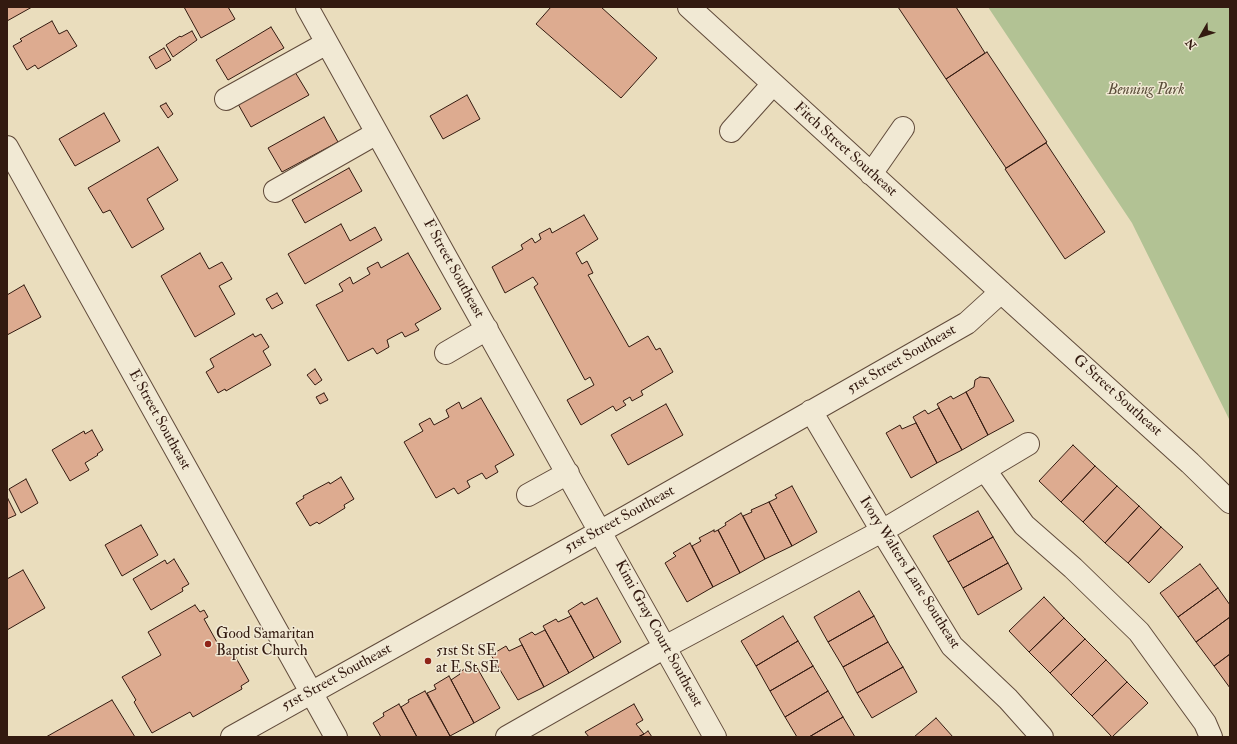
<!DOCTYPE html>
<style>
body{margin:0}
#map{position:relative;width:1237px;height:744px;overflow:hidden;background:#eaddbd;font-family:"IM FELL Double Pica",serif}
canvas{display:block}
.frame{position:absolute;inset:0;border:8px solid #331a10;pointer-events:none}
.north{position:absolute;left:1181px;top:16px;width:40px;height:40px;-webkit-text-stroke:3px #f1e9d4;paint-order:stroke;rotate:231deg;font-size:11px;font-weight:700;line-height:16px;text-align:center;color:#331a10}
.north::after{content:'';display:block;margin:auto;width:14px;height:18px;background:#331a10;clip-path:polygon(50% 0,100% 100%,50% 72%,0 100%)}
</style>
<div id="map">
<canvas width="1237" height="744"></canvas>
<div class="frame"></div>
<div class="north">N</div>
</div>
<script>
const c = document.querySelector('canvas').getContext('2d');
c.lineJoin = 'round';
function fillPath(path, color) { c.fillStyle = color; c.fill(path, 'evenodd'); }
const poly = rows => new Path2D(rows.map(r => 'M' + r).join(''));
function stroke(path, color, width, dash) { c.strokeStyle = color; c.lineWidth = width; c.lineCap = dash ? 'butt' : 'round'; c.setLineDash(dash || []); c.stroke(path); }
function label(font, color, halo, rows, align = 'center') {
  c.font = font + ' "IM FELL Double Pica",serif'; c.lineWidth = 3; c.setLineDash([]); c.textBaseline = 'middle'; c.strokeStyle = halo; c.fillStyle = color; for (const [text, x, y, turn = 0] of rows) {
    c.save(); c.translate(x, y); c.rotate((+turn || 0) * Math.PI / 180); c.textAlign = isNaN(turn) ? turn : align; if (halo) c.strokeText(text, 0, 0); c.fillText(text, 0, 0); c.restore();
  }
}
const green = poly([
 [988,7,1230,7,1230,421,1132,223]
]);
const building = poly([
 [7,7,32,7,7,21,7,7],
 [184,7,228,7,235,19,201,38,184,7],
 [551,7,601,7,657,58,621,98,536,24,551,7],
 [898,7,956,7,985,53,946,79,898,7],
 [52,21,59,34,67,30,77,46,38,69,35,65,27,70,13,46,22,41,20,39,52,21],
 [271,27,284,48,228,80,216,60,271,27],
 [192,31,197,40,173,57,166,45,180,36,181,37,192,31],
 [164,48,171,60,156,69,149,57,164,48],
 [987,52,1047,142,1006,168,946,79,987,52],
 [295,72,309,95,251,127,238,104,295,72],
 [467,95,480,119,443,139,430,116,467,95],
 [166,103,173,114,168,118,160,106,166,103],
 [104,113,120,141,75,166,59,139,104,113],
 [324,117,338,142,282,172,268,148,324,117],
 [1046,143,1105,232,1065,259,1005,169,1046,143],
 [158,147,178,180,147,199,164,229,132,248,110,210,103,213,88,188,158,147],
 [349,168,362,191,305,223,292,200,349,168],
 [584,215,598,239,576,253,582,264,587,261,593,273,588,275,629,347,648,336,656,350,660,348,673,372,641,391,643,395,632,401,630,397,623,401,626,405,616,411,613,406,581,425,567,400,594,385,590,377,585,380,534,287,538,284,533,277,505,293,492,267,523,249,521,245,532,238,535,243,541,239,539,234,550,228,552,233,584,215],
 [341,224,350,241,375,227,382,240,305,284,288,254,341,224],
 [200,253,209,269,222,262,232,279,219,286,235,314,195,337,161,276,200,253],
 [408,253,441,309,415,324,419,330,405,337,402,332,387,340,389,347,377,354,373,348,348,361,316,305,343,291,339,284,350,277,353,284,370,274,367,268,378,262,381,268,408,253],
 [24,285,41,317,7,335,7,295,24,285],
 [277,293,283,303,272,309,266,299,277,293],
 [253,334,255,337,261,334,269,347,263,351,271,365,226,391,225,389,218,393,206,372,214,367,210,359,253,334],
 [315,369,322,380,315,385,307,375,315,369],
 [980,377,989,378,1014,421,988,435,966,392,974,387,975,380,980,377],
 [966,392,988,435,962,450,937,404,951,396,953,399,966,392],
 [324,393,328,400,320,404,316,397,324,393],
 [481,398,514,455,495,466,498,472,486,479,482,473,467,481,470,487,458,494,454,488,436,498,404,442,423,431,419,424,430,418,434,425,449,417,446,410,459,402,462,409,481,398],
 [666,404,683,435,628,465,611,435,666,404],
 [939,408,962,450,937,463,913,417,925,410,928,414,939,408],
 [916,423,937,463,911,478,886,433,900,425,902,429,916,423],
 [92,430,103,450,97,454,98,455,85,463,89,470,70,481,52,450,84,431,85,434,92,430],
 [1073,445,1095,466,1061,502,1039,481,1073,445],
 [1095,466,1117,486,1083,522,1061,502,1095,466],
 [341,477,354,499,344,505,345,508,319,524,317,522,310,526,296,503,304,498,303,496,329,482,330,484,341,477],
 [26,479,38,503,21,513,9,489,26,479],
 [792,486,817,532,792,546,769,502,777,498,775,495,792,486],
 [1117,486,1139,506,1105,543,1083,522,1117,486],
 [8,499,16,515,7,519,7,500,8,499],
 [769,502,792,546,765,559,743,516,752,512,751,510,769,502],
 [1139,506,1161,527,1128,563,1105,543,1139,506],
 [978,511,993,537,948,562,933,536,978,511],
 [741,513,765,559,740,573,718,530,726,525,725,523,741,513],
 [141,525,158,555,122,576,105,545,141,525],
 [1161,527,1183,547,1149,583,1128,563,1161,527],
 [714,530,714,532,718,530,740,573,713,587,692,546,701,541,699,538,714,530],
 [993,537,1008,563,963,588,948,562,993,537],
 [690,543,713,587,687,602,665,563,676,556,673,553,690,543],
 [174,559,189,584,182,588,183,591,151,610,133,579,165,560,167,564,174,559],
 [1008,563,1022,589,978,615,963,588,1008,563],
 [1200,564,1218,588,1178,617,1160,593,1200,564],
 [23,570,45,608,7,630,7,579,23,570],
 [1218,588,1230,605,1230,617,1196,642,1178,617,1218,588],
 [859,591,874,616,828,642,814,617,859,591],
 [1044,597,1064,618,1029,652,1009,631,1044,597],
 [597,598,621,642,594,658,568,611,582,602,584,605,597,598],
 [195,605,200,612,204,610,208,617,204,619,223,653,231,649,249,681,241,686,242,689,193,717,190,712,152,733,134,702,136,700,122,677,161,655,148,632,195,605],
 [571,616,594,658,569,673,543,626,556,619,558,622,571,616],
 [783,616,798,641,756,666,741,641,783,616],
 [874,616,888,642,843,667,828,642,874,616],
 [1230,617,1230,654,1214,666,1196,642,1230,617],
 [1064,618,1085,639,1050,673,1029,652,1064,618],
 [545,630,569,673,544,687,519,639,532,632,535,635,545,630],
 [1085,639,1106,660,1071,695,1050,673,1085,639],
 [798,641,813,666,770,691,756,666,798,641],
 [888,642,903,667,857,693,843,667,888,642],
 [522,645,544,687,518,700,491,655,506,646,509,651,522,645],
 [1230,654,1230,688,1214,666,1230,654],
 [1106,660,1127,682,1092,716,1071,695,1106,660],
 [475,664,500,708,474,723,451,680,460,674,459,672,475,664],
 [813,666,828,691,785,717,770,691,813,666],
 [903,667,917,692,872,718,857,693,903,667],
 [449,676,474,723,450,736,427,693,436,689,434,685,449,676],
 [1127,682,1148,703,1112,737,1092,716,1127,682],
 [425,691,450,736,448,737,417,737,401,707,409,702,408,700,425,691],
 [828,691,843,717,809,737,797,737,785,717,828,691],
 [112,700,135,737,46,737,112,700],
 [399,704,417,737,381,737,373,723,384,716,383,713,399,704],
 [634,704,643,720,636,724,644,734,638,737,589,737,585,732,634,704],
 [843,717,855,737,809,737,843,717],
 [936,718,953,737,914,737,936,718],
 [648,731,652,737,638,737,644,734,648,731]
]);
const minor = poly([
 [307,7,447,259,715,737],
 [689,7,1001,292,1190,463,1230,502],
 [226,99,327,43],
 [731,131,773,84],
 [7,147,336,737],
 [871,174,903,128],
 [275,191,377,133],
 [446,353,487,329],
 [811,411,882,531,952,646,1008,699,1042,737],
 [985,470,1024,525,1073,568,1139,632,1205,723,1211,737],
 [528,495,568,473],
 [232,737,628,516,967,323,1001,292],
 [507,737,665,647,882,531,1028,444]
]);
const markers = [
 [208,644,4,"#8f2418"],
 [428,661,4,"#8f2418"]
];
const parkNames = [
 ["Benning Park",1146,91]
];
const streetNames = [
 ["Fitch Street Southeast",845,150,42],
 ["F Street Southeast",453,269,61],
 ["51st Street Southeast",902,360,-30],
 ["G Street Southeast",1117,396,42],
 ["E Street Southeast",159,420,61],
 ["51st Street Southeast",620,520,-29],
 ["Ivory Walters Lane Southeast",909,573,58],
 ["Kimi Gray Court Southeast",658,634,61],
 ["51st Street Southeast",337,678,-29]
];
const poiNames = [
 ["Good Samaritan",216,635],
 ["Baptist Church",216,652],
 ["51st St SE",436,652],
 ["at E St SE",436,669]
];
fillPath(green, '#b2c294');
fillPath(building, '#ddab90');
stroke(building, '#331a10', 1);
stroke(minor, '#614b3b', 24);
stroke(minor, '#f1e9d4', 22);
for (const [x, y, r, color] of markers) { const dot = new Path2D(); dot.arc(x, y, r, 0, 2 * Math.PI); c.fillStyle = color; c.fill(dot); stroke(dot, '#f1e9d4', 1.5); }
label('italic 15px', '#594c38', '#f1e9d4', parkNames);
label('15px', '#331a10', '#f1e9d4', streetNames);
label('15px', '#331a10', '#f1e9d4', poiNames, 'left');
</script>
